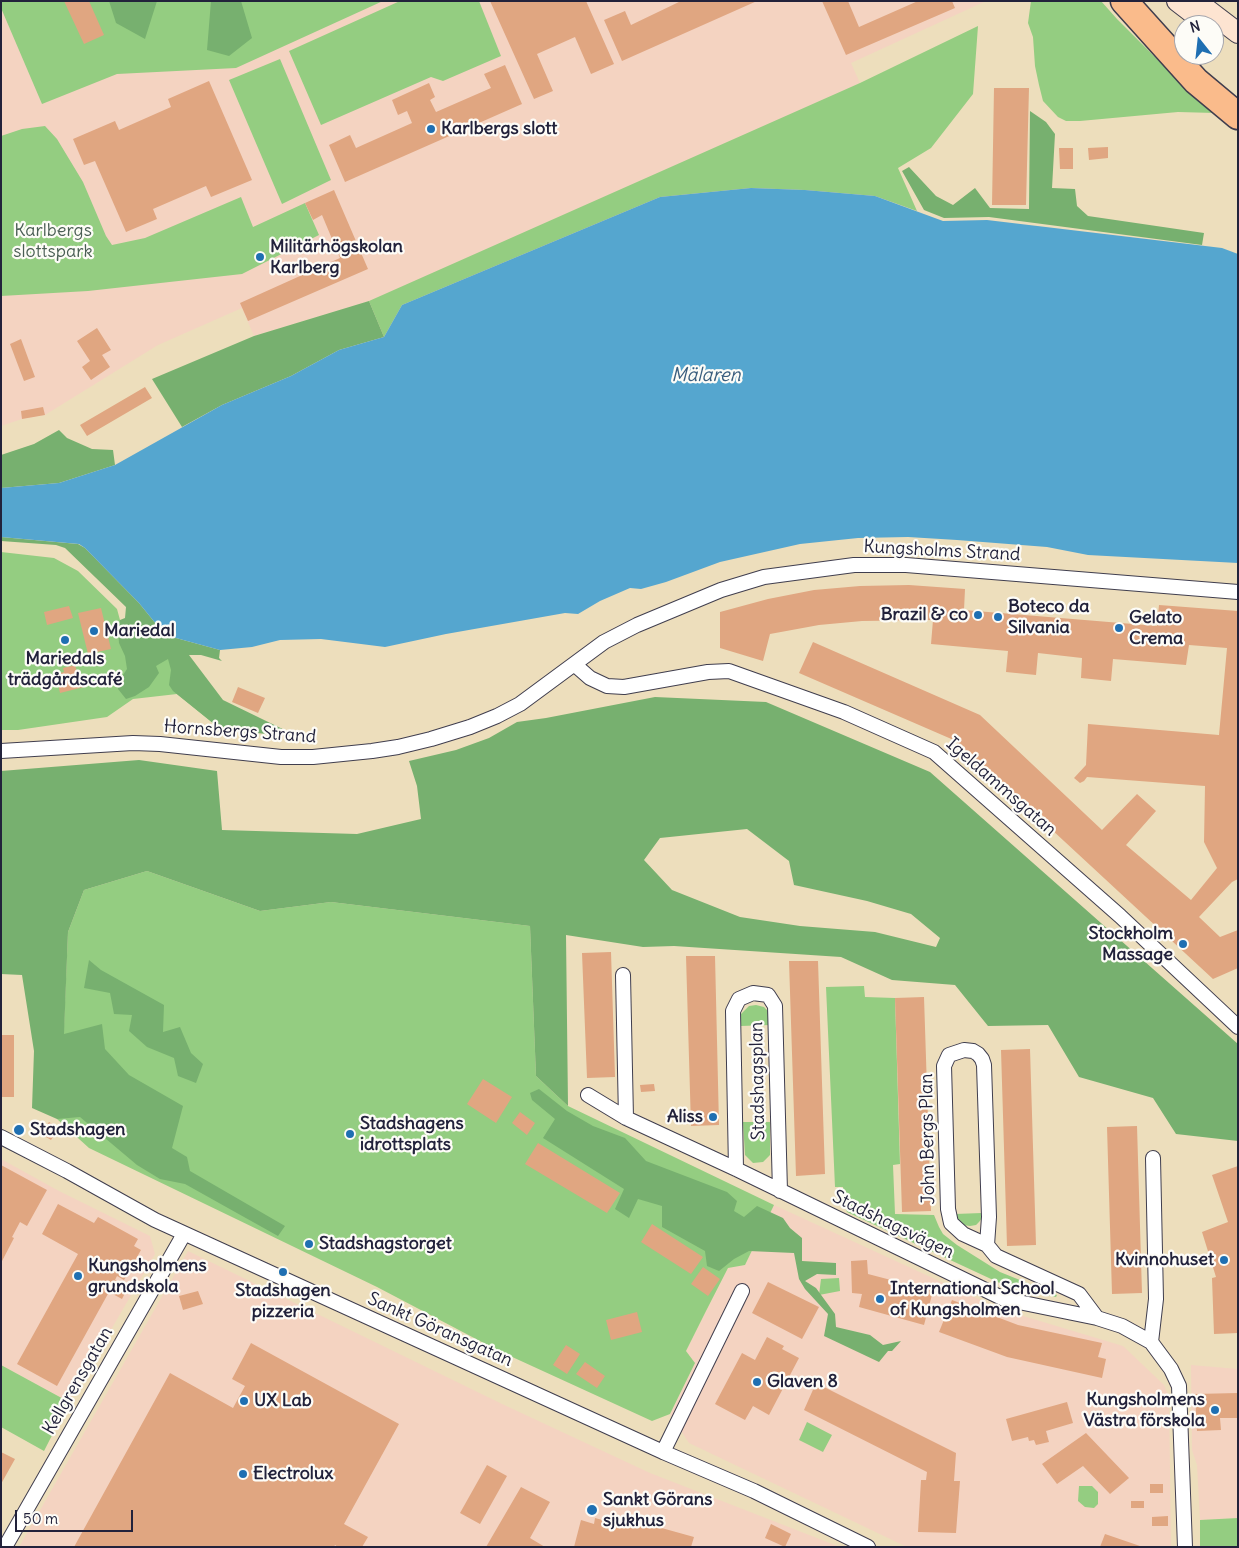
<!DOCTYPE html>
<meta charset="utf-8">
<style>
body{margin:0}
#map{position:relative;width:1239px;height:1548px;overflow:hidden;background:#eddebc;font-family:Delius,sans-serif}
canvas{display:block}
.frame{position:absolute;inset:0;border:2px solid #22223b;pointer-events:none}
.north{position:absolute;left:1174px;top:15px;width:50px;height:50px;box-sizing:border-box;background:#fdfcf7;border:1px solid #a5a5ac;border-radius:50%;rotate:344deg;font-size:14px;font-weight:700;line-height:20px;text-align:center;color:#22223b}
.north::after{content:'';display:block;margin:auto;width:18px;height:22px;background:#1f6fb2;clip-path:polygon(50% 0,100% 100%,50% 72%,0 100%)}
.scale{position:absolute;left:15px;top:1510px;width:118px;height:22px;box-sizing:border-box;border:2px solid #22223b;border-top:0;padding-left:6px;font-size:15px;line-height:18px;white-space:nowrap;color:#22223b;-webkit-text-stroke:4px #fdfcf7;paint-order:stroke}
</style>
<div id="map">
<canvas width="1239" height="1548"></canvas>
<div class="frame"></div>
<div class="north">N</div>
<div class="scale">50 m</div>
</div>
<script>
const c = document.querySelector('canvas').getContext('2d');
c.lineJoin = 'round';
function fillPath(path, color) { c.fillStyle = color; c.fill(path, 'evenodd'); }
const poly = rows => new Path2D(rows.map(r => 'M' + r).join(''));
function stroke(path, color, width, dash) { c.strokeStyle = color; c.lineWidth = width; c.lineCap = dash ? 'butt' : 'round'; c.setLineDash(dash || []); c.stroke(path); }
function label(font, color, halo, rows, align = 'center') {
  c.font = font + ' Delius,sans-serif'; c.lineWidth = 4.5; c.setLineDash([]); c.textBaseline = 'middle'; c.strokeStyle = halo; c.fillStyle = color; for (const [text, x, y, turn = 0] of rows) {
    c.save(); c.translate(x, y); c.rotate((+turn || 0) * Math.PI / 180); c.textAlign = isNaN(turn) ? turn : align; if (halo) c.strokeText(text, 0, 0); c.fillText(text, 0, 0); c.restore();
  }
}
const built = poly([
 [1,1,986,1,851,63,917,211,875,196,369,301,254,336,242,308,158,345,45,415,22,419,1,426],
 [1,1159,59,1191,150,1236,155,1254,69,1402,1,1365],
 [774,1205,1000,1309,1123,1346,1164,1385,1169,1397,1171,1547,907,1547,689,1443,670,1414,695,1363,686,1351,728,1268,745,1265],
 [188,1251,500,1403,650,1473,840,1547,19,1547],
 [1191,1365,1238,1369,1238,1518,1200,1520,1197,1465,1192,1450]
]);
const green = poly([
 [1,1,383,1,236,68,117,74,42,104,1,8],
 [400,1,479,1,501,56,443,81,431,77,321,125,289,51],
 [1031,1,1101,1,1117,19,1159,61,1217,109,1215,113,1178,112,1080,121,1066,121,1058,117,1043,101,1039,85,1035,66,1033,37,1028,23],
 [978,26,973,94,931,148,898,168,917,211,875,196,805,190,751,188,660,197,402,305,384,337,369,301,860,83],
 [280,59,331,180,282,204,229,80],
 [45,126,57,139,83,182,106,236,112,245,145,238,241,197,253,227,305,203,319,235,242,274,88,291,1,296,1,136,22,129],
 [1,552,54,558,78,571,117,609,120,620,171,650,219,728,177,694,133,699,107,717,18,730,1,730],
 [147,871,260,911,331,902,530,926,536,1076,568,1106,774,1205,745,1265,728,1268,706,1311,686,1351,695,1363,670,1414,652,1421,497,1350,377,1287,89,1148,57,1119,64,1026,68,932,84,890],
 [864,986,865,997,895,998,900,1164,893,1165,895,1214,934,1215,939,1227,943,1234,957,1245,1000,1272,1057,1295,1056,1297,1004,1285,847,1212,844,1204,843,1187,835,1187,826,987],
 [756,1005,764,1007,767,1010,770,1015,770,1025,741,1026,741,1014,749,1006],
 [743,1122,770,1122,770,1155,763,1162,753,1163,745,1155],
 [982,1213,982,1218,979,1222,976,1225,970,1226,963,1225,956,1219,955,1214],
 [839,1278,840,1291,819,1295,821,1279],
 [1,1365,69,1402,44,1451,1,1427],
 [807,1422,832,1435,823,1452,799,1440],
 [1079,1486,1092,1486,1098,1492,1098,1504,1094,1508,1085,1507,1078,1501],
 [1238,1518,1238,1547,1200,1547,1200,1520]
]);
const forest = poly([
 [109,1,157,1,145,39,116,23],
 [211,1,241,1,252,38,229,56,207,50],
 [1030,111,1046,122,1055,134,1052,188,1075,189,1077,206,1088,216,1204,233,1202,245,989,217,944,218,924,210,902,171,909,167,936,196,953,205,975,188,990,208,1029,209],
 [369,301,384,337,339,350,291,376,222,405,182,427,152,379,254,336],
 [59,430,67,438,92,449,113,450,115,465,59,483,1,488,1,455,34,444],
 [1,537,78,544,85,548,139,603,165,635,220,650,219,658,222,661,201,655,189,655,223,700,297,736,241,732,219,728,173,691,169,685,171,670,168,659,156,666,159,673,149,687,135,696,126,699,118,689,119,681,127,669,125,656,119,643,118,629,120,620,125,618,126,607,65,548,56,545,1,541],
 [655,697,766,702,930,772,1238,1044,1238,1141,1176,1134,1153,1098,1079,1077,1048,1025,988,1026,955,985,892,980,841,957,674,946,643,947,566,935,568,1106,536,1076,530,926,331,902,260,911,147,871,84,890,68,932,64,1034,102,1024,105,1049,129,1075,183,1106,172,1148,187,1157,190,1171,285,1226,278,1236,185,1184,160,1179,137,1165,80,1117,57,1119,32,1108,34,1051,22,975,1,974,1,771,139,760,217,771,222,830,357,834,421,819,417,786,409,761,456,750,489,738,517,722,546,718],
 [747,829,789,861,794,885,867,901,911,914,940,938,936,947,875,932,800,926,740,917,672,890,644,860,660,838],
 [89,960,101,970,164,1005,163,1032,180,1027,191,1053,203,1064,196,1083,178,1076,174,1058,147,1047,129,1031,132,1015,114,1014,110,993,84,988],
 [539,1089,567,1111,593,1126,625,1138,646,1161,727,1192,737,1201,734,1211,744,1217,757,1206,783,1218,790,1228,802,1238,802,1261,836,1263,836,1275,817,1274,805,1281,816,1288,835,1314,836,1327,870,1335,883,1345,901,1341,892,1351,888,1351,879,1362,824,1336,828,1314,805,1289,799,1279,794,1253,749,1251,734,1259,719,1271,707,1266,705,1251,662,1227,662,1206,638,1199,629,1218,615,1209,624,1189,543,1138,555,1119,532,1100,530,1093]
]);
const water = poly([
 [751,188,805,190,875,196,943,221,987,220,1222,248,1238,254,1238,563,1088,555,1047,547,957,540,908,537,858,538,800,544,720,562,666,582,641,589,630,588,600,601,578,614,565,613,446,634,385,647,321,639,280,640,252,647,220,650,165,635,139,603,85,548,79,544,1,537,1,488,59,483,115,465,222,405,291,376,339,350,384,337,402,305,660,197]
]);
const building = poly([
 [64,1,89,1,104,35,84,44],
 [490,1,586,1,614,64,591,74,575,37,537,54,553,91,534,99],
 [681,1,757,1,622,61,604,20,625,11,631,25],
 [822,1,848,1,859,27,918,1,952,1,955,8,846,55],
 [505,65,522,104,345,182,329,145,350,135,356,148,412,123,407,111,398,115,392,100,429,83,435,97,430,100,436,112,491,88,484,74],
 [209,81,252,180,211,197,206,186,153,209,157,219,126,232,95,161,84,165,73,139,115,121,119,130,171,107,168,99],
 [994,88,1029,88,1026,205,992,205],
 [1108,147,1108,158,1089,160,1088,148],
 [1059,148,1073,148,1073,169,1060,169],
 [334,190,368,269,248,321,240,303,340,258,322,215,313,220,305,203],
 [97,328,111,350,102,355,110,367,91,380,82,367,90,361,77,341],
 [21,339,35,377,24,381,10,344],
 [145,387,152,398,87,436,80,425],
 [43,407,45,415,22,419,21,411],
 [909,585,965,589,964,610,1157,626,1159,605,1238,611,1238,879,1232,882,1199,917,1220,937,1238,930,1238,968,1213,979,956,741,799,673,813,642,980,715,1102,830,1137,794,1156,811,1126,845,1191,900,1217,868,1204,842,1205,786,1087,777,1084,781,1080,783,1074,778,1086,765,1088,724,1219,735,1227,648,1189,645,1186,665,1113,659,1111,681,1081,678,1082,658,1038,653,1036,675,1006,672,1008,651,931,644,933,620,862,621,819,625,770,634,763,661,720,648,720,612,768,599,814,590,860,586],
 [69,606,73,618,47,625,44,612],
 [101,608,111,649,88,654,78,613],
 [75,665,77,672,80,671,84,687,60,693,56,674,64,672,63,668],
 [238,687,265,698,258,713,232,702],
 [611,952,615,1077,587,1078,582,953],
 [686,956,715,956,719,1125,691,1126],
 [789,961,818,961,825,1174,796,1176],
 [924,997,931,1211,902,1212,895,998],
 [1,1035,14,1035,14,1097,1,1097],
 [1030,1049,1036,1245,1007,1246,1001,1050],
 [483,1079,512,1097,496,1123,467,1104],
 [654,1084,655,1091,641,1092,640,1085],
 [520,1112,535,1123,527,1135,512,1123],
 [49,1122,59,1128,51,1140,41,1134],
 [1137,1126,1142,1293,1112,1294,1107,1127],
 [538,1143,620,1193,607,1213,525,1164],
 [1,1165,47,1190,27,1226,20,1222,12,1237,14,1238,1,1263],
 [1238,1166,1238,1333,1214,1334,1212,1278,1216,1277,1202,1232,1228,1222,1212,1175],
 [58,1204,94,1223,98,1217,138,1239,134,1246,141,1250,124,1280,117,1276,115,1280,128,1287,122,1299,109,1292,57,1386,17,1364,78,1254,42,1234],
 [652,1224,703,1257,691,1274,641,1242],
 [867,1260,868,1274,933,1291,924,1325,859,1307,862,1294,852,1293,851,1261],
 [703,1267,720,1279,708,1296,691,1284],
 [768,1282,819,1307,802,1339,752,1313],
 [198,1291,203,1304,183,1310,179,1296],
 [952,1300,1018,1325,1102,1343,1098,1357,1106,1359,1102,1378,1007,1357,939,1332],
 [637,1312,642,1332,611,1340,606,1320],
 [767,1337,784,1346,782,1349,799,1358,769,1415,753,1406,745,1420,715,1404,742,1353,755,1360],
 [251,1343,399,1424,344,1524,368,1537,362,1547,338,1547,335,1545,334,1547,74,1547,170,1373,233,1408,245,1386,232,1379],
 [566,1345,580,1354,567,1374,553,1365],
 [585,1362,605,1376,597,1388,576,1374],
 [816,1383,956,1453,954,1481,960,1481,956,1533,918,1532,921,1480,926,1480,927,1472,804,1410],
 [1238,1393,1238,1418,1220,1418,1221,1430,1197,1431,1195,1394],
 [1067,1402,1073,1423,1046,1431,1049,1442,1036,1445,1034,1440,1029,1441,1028,1437,1012,1441,1006,1419],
 [1086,1433,1129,1478,1110,1494,1083,1466,1057,1484,1042,1464],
 [1,1452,15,1459,1,1484],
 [487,1465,507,1476,480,1524,460,1513],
 [1150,1484,1163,1484,1163,1493,1150,1493],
 [521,1487,550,1502,530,1538,545,1547,486,1547],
 [1131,1501,1144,1501,1144,1508,1131,1508],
 [1168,1516,1168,1526,1152,1526,1152,1517],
 [622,1517,694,1537,691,1547,574,1547,581,1520,594,1524,595,1518,621,1525],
 [771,1524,791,1534,785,1547,765,1538],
 [1105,1534,1140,1546,1140,1547,1100,1547]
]);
const street = poly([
 [574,664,590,678,607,686,624,687,708,672,729,671,844,712,934,752,1120,916,1238,1027],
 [1,751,133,743,160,744,281,757,313,757,372,751,398,747,431,739,470,727,497,716,520,704,604,642,637,625,721,590,764,577,854,565,906,565,1238,592],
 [623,975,626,1118,736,1169,1004,1299,1097,1318,1122,1326,1151,1342,1171,1369,1179,1386,1185,1547],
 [588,1095,626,1118],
 [1,1137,67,1171,155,1220,663,1452,754,1491,868,1547],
 [736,1169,733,1011,739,999,753,993,768,995,775,1006,780,1191],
 [987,1245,989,1217,984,1065,982,1059,978,1054,973,1051,964,1050,949,1055,944,1066,948,1209,951,1223,963,1234,987,1245,996,1256,1079,1294,1097,1318],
 [1151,1342,1156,1299,1153,1158],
 [663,1452,742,1291],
 [5,1547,184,1234]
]);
const secondary = poly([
 [1177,1,1203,21],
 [1196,1,1238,33]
]);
const highway = poly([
 [1124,1,1196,81,1238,116]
]);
const markers = [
 [431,129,5,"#1f6fb2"],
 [260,257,5,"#1f6fb2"],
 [978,615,5,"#1f6fb2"],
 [998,617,5,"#1f6fb2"],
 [1119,628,5,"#1f6fb2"],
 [94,631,5,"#1f6fb2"],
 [65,640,5,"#1f6fb2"],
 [1183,944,5,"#1f6fb2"],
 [713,1117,5,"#1f6fb2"],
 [19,1130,6,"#1f6fb2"],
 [350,1134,5,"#1f6fb2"],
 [309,1244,5,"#1f6fb2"],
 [1224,1260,5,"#1f6fb2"],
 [283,1272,5,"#1f6fb2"],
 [78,1276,5,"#1f6fb2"],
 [880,1299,5,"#1f6fb2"],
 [757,1382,5,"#1f6fb2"],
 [244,1401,5,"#1f6fb2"],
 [1215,1410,5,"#1f6fb2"],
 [243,1474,5,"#1f6fb2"],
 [592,1510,6,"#1f6fb2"]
];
const poiNames = [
 ["Karlbergs slott",441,129],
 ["Militärhögskolan",270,247],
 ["Karlberg",270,268],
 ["Boteco da",1008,607],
 ["Silvania",1008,628],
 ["Brazil & co",968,615,"right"],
 ["Gelato",1129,618],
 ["Crema",1129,639],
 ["Mariedal",104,631],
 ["Mariedals",65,659,"center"],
 ["trädgårdscafé",65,680,"center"],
 ["Stockholm",1173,934,"right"],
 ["Massage",1173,955,"right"],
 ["Aliss",703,1117,"right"],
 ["Stadshagens",360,1124],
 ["idrottsplats",360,1145],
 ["Stadshagen",30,1130],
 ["Stadshagstorget",319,1244],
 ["Kvinnohuset",1214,1260,"right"],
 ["Kungsholmens",88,1266],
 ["grundskola",88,1287],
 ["International School",890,1289],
 ["of Kungsholmen",890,1310],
 ["Stadshagen",283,1291,"center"],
 ["pizzeria",283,1312,"center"],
 ["Glaven 8",767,1382],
 ["Kungsholmens",1205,1400,"right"],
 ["Västra förskola",1205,1421,"right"],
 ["UX Lab",254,1401],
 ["Electrolux",253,1474],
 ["Sankt Görans",603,1500],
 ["sjukhus",603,1521]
];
const parkNames = [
 ["Karlbergs",53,231],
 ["slottspark",53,252]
];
const streetNames = [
 ["Kungsholms Strand",942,551,3],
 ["Hornsbergs Strand",240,732,4],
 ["Igeldammsgatan",1001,787,41],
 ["Stadshagsplan",758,1081,-91],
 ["John Bergs Plan",928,1139,-91],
 ["Stadshagsvägen",893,1225,26],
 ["Sankt Göransgatan",440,1330,24],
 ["Kellgrensgatan",78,1381,-60]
];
const waterNames = [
 ["Mälaren",706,376]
];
fillPath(built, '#f4d3c1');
fillPath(green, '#94cd81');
fillPath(forest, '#77b06f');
fillPath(water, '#55a6cf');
fillPath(building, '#e0a681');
stroke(street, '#403e4e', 16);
stroke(secondary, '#403e4e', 22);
stroke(highway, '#403e4e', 29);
stroke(street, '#fff', 14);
stroke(secondary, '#fde4d1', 20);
stroke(highway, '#fabb8b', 26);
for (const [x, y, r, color] of markers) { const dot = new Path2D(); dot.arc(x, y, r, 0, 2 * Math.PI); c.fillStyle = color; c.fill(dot); stroke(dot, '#fdfcf7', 2); }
label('bold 18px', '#22223b', '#fdfcf7', poiNames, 'left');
label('18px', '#4a5e54', '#fdfcf7', parkNames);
label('18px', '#22223b', '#fdfcf7', streetNames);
label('italic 19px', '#395d7e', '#fdfcf7', waterNames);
</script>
